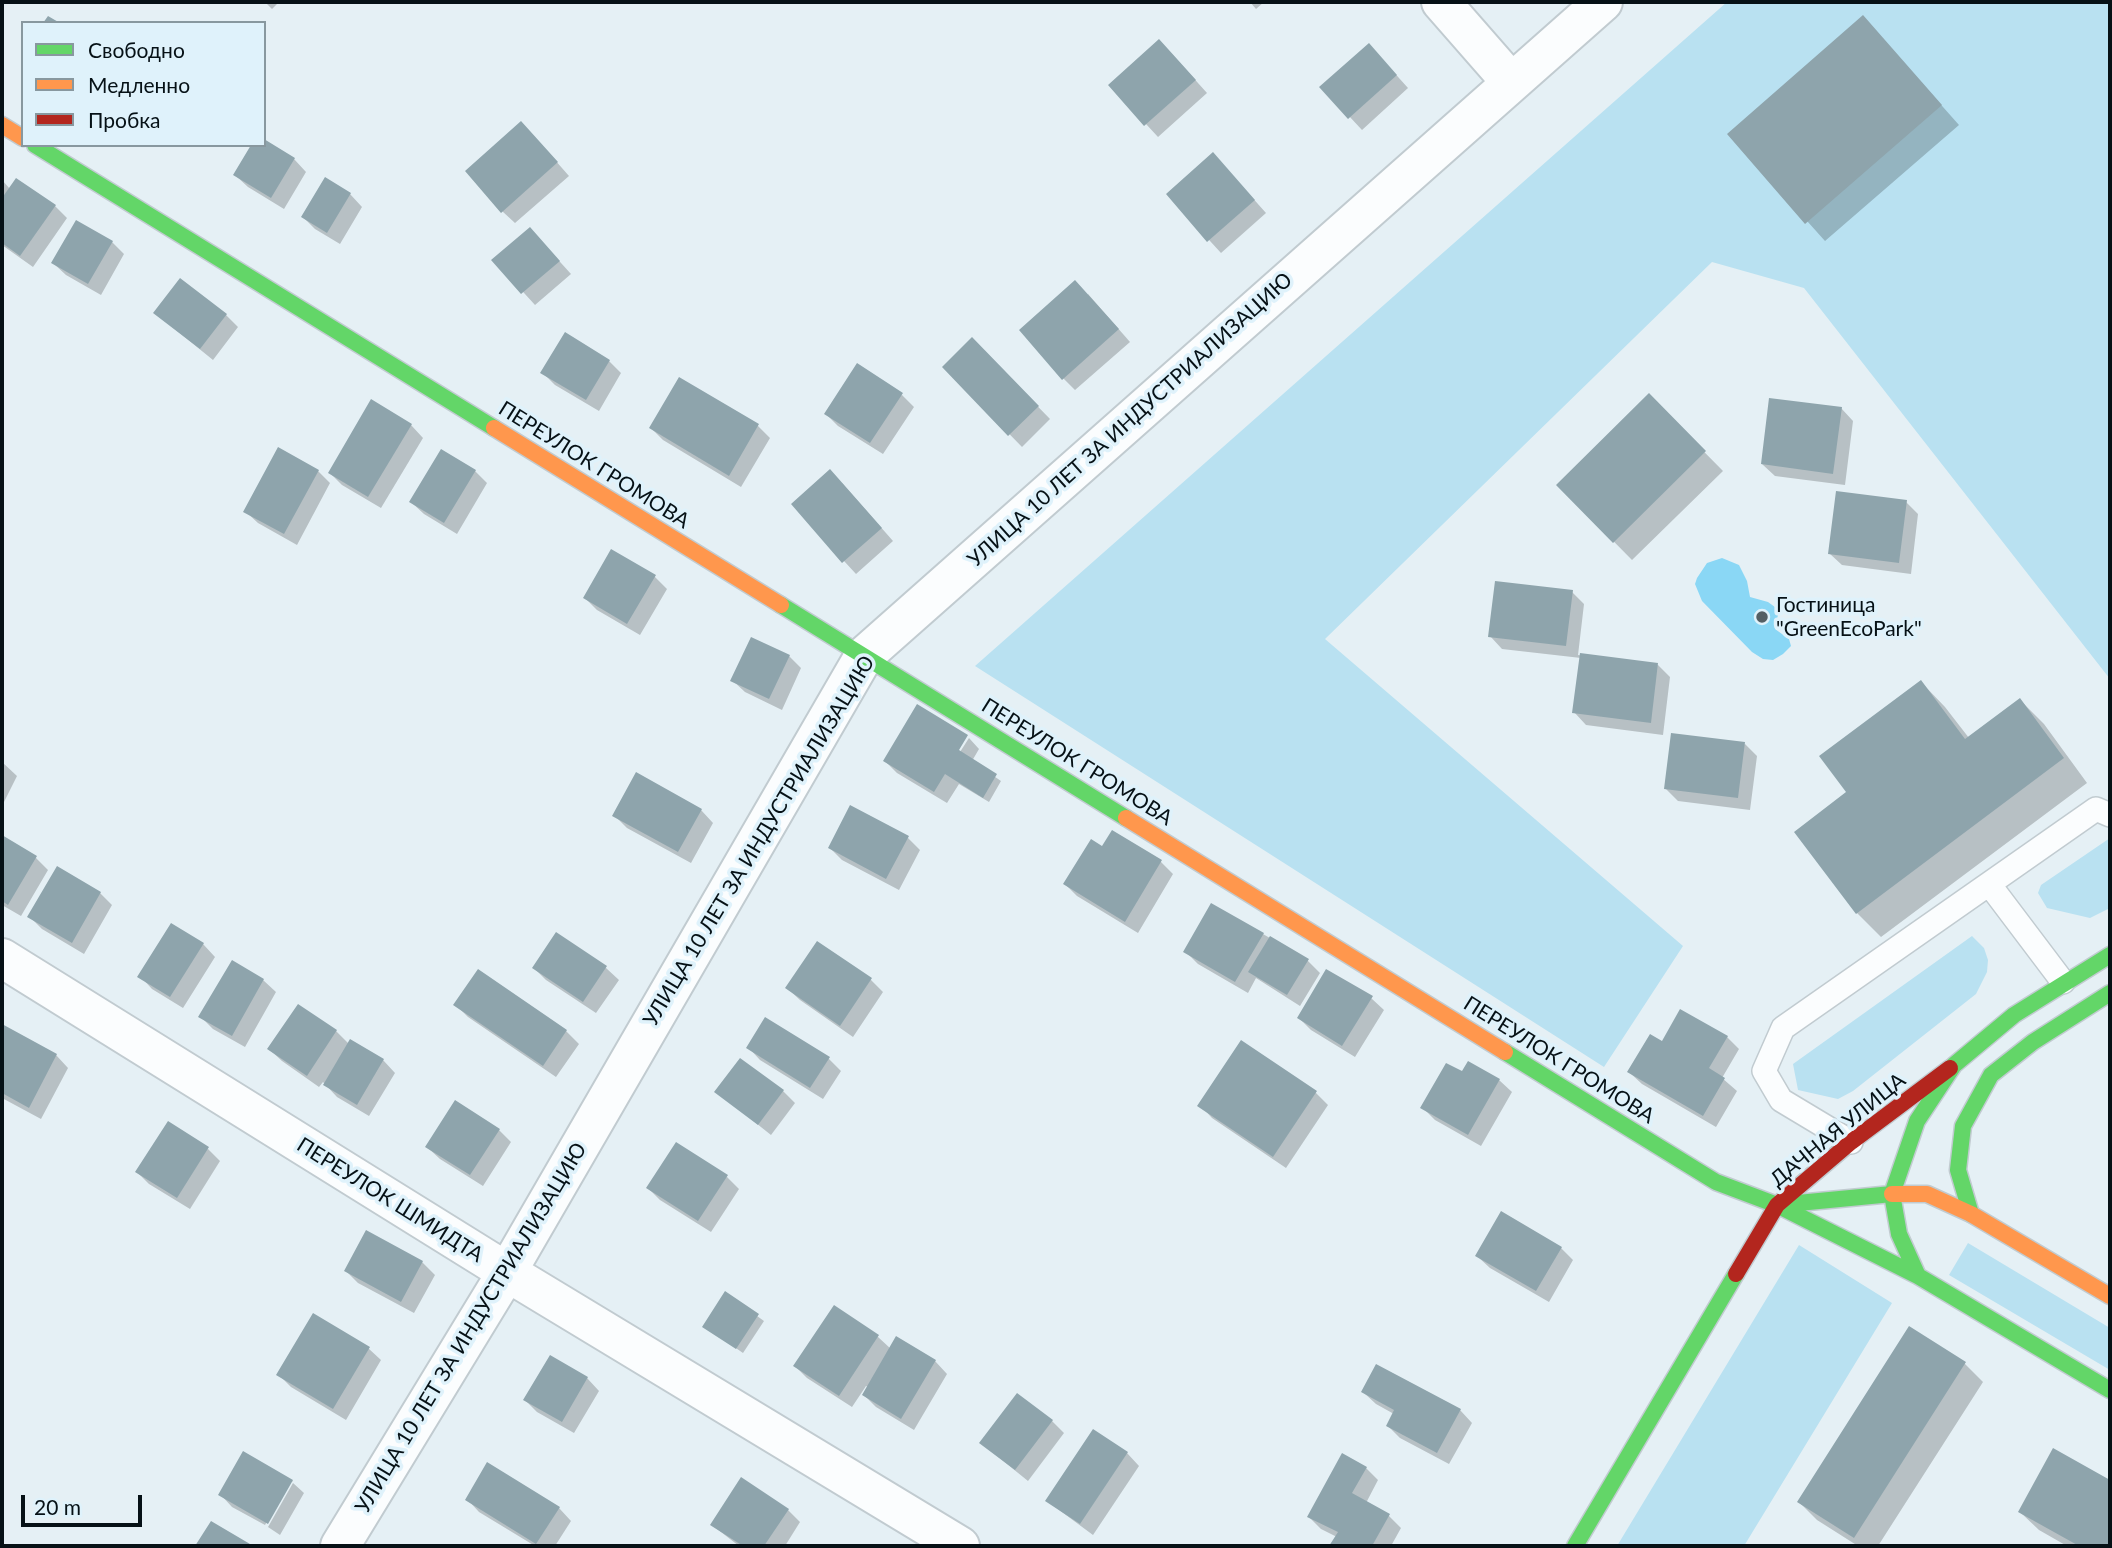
<!DOCTYPE html>
<meta charset="utf-8">
<style>
body{margin:0}
#map{position:relative;width:2112px;height:1548px;overflow:hidden;background:#e5f0f5;font-family:Lato,sans-serif}
canvas{display:block}
.frame{position:absolute;inset:0;border:4px solid #061116;pointer-events:none}
.legend{position:absolute;left:21px;top:21px;width:245px;height:126px;box-sizing:border-box;background:#dff2fb;border:2px solid #88989f;margin:0;padding:9px 12px;list-style:none;font-size:21px;color:#061116}
.legend li{display:flex;align-items:center;gap:14px;height:35px}
.legend b{width:35px;border:2px solid #88989f}
.scale{position:absolute;left:21px;top:1495px;width:121px;height:32px;box-sizing:border-box;border:4px solid #061116;border-top:0;padding-left:9px;font-size:21px;line-height:24px;white-space:nowrap;color:#061116;-webkit-text-stroke:5px #dff2fb;paint-order:stroke}
</style>
<div id="map">
<canvas width="2112" height="1548"></canvas>
<div class="frame"></div>
<ul class="legend">
<li><b style="height:9px;background:#63d668"></b>Свободно</li>
<li><b style="height:9px;background:#ff974d"></b>Медленно</li>
<li><b style="height:9px;background:#b3261e"></b>Пробка</li>
</ul>
<div class="scale">20 m</div>
</div>
<script>
const c = document.querySelector('canvas').getContext('2d');
c.lineJoin = 'round';
function fillPath(path, color) { c.fillStyle = color; c.fill(path, 'evenodd'); }
const poly = rows => new Path2D(rows.map(r => 'M' + r).join(''));
function stroke(path, color, width, dash) { c.strokeStyle = color; c.lineWidth = width; c.lineCap = dash ? 'butt' : 'round'; c.setLineDash(dash || []); c.stroke(path); }
function label(font, color, halo, rows, align = 'center') {
  c.font = font + ' Lato,sans-serif'; c.lineWidth = 7; c.setLineDash([]); c.textBaseline = 'middle'; c.strokeStyle = halo; c.fillStyle = color; for (const [text, x, y, turn = 0] of rows) {
    c.save(); c.translate(x, y); c.rotate((+turn || 0) * Math.PI / 180); c.textAlign = isNaN(turn) ? turn : align; if (halo) c.strokeText(text, 0, 0); c.fillText(text, 0, 0); c.restore();
  }
}
const green = poly([
 [1727,2,2110,2,2110,679,1804,288,1712,262,1325,639,1683,946,1604,1067,975,666],
 [2110,838,2110,908,2090,918,2047,908,2038,893,2041,885],
 [1972,936,1984,948,1988,960,1987,972,1976,994,1853,1091,1838,1099,1798,1090,1793,1064],
 [1968,1243,2110,1328,2110,1370,1949,1275],
 [1799,1245,1892,1303,1744,1546,1617,1546]
]);
const water = poly([
 [1722,558,1739,565,1747,581,1750,597,1768,602,1779,610,1775,629,1789,639,1791,646,1783,654,1773,660,1763,659,1752,652,1702,601,1695,584,1697,578,1707,563]
]);
const shadow = poly([
 [265,2,279,2,272,9],
 [1250,2,1264,2,1256,9],
 [1863,17,1959,125,1825,241,1729,134],
 [1171,53,1207,93,1158,137,1110,85],
 [1381,58,1408,88,1362,130,1322,87],
 [533,135,569,176,515,223,502,211],
 [264,141,294,159,306,172,284,209,248,187,235,175,264,145],
 [1225,167,1266,213,1221,253,1168,195],
 [2,180,10,189,55,206,67,218,33,267,2,245],
 [350,194,362,207,340,244,315,229,303,217],
 [112,242,124,254,101,295,66,275,53,263],
 [542,242,571,274,535,305,494,260],
 [1088,294,1130,342,1075,390,1063,378],
 [155,313,226,315,238,327,213,360],
 [972,339,1050,419,1022,447,944,367],
 [609,361,621,373,599,411,555,385,543,373],
 [902,395,914,407,883,454,838,426,826,414],
 [1649,396,1723,471,1632,560,1558,485],
 [1841,408,1853,421,1845,485,1775,476,1762,464],
 [411,425,423,438,381,508,342,485,330,473],
 [758,426,770,438,741,487,663,440,651,428],
 [318,471,330,483,297,545,258,523,245,511],
 [475,471,487,483,457,534,424,514,411,502],
 [842,483,893,541,856,574,844,561],
 [1906,502,1918,514,1911,574,1842,565,1829,553],
 [654,576,667,589,640,635,597,610,585,598],
 [1572,592,1584,604,1578,655,1658,665,1670,677,1663,735,1586,725,1574,712,1581,658,1502,649,1490,636],
 [789,656,801,668,782,710,745,692,732,680],
 [1921,682,1945,707,1969,738,2020,700,2044,724,2087,783,1881,937,1857,913,1849,793],
 [965,738,956,752,960,752,969,738,979,749,972,761,1001,781,989,802,959,784,947,803,897,773,885,761],
 [1745,744,1757,756,1750,810,1678,801,1665,788],
 [2,762,17,776,2,806],
 [701,810,713,823,691,863,627,828,614,815],
 [2,837,36,858,48,870,21,916,2,905],
 [908,838,920,850,899,890,842,860,830,848],
 [1103,848,1161,862,1173,874,1138,933,1077,896,1065,884],
 [100,893,112,905,84,954,42,929,30,917],
 [557,934,606,968,619,980,596,1013,546,980,534,968],
 [1263,934,1307,960,1320,973,1300,1006,1256,978,1248,993,1198,964,1186,952],
 [203,944,215,957,183,1008,152,989,140,976],
 [817,944,871,980,883,992,853,1037,800,1000,787,988],
 [478,971,566,1031,579,1044,556,1077,468,1017,456,1005],
 [263,980,276,992,245,1047,213,1029,201,1017],
 [1371,998,1384,1010,1355,1057,1311,1030,1299,1018],
 [2,1026,56,1055,68,1068,41,1119,2,1098],
 [336,1031,349,1044,383,1060,395,1073,369,1116,337,1097,323,1082,319,1087,282,1061,269,1049],
 [1727,1037,1739,1049,1722,1078,1737,1091,1716,1127,1642,1084,1629,1072,1663,1044],
 [1242,1043,1316,1093,1328,1105,1286,1168,1212,1118,1200,1105],
 [748,1047,829,1059,841,1071,823,1099,760,1060],
 [1469,1063,1499,1080,1512,1092,1481,1146,1435,1120,1423,1108,1463,1074],
 [783,1091,795,1103,771,1135,717,1092],
 [499,1130,511,1142,483,1186,440,1159,427,1147],
 [208,1149,220,1161,190,1209,149,1184,137,1172],
 [727,1177,739,1189,711,1232,660,1200,648,1188],
 [367,1232,422,1262,435,1275,414,1313,358,1283,346,1271],
 [1561,1248,1573,1260,1549,1302,1490,1268,1477,1256],
 [725,1293,764,1321,743,1353,704,1326],
 [834,1308,878,1337,891,1349,935,1361,947,1374,914,1430,876,1407,864,1395,868,1387,866,1386,852,1407,807,1378,795,1366],
 [1909,1328,1965,1364,1983,1382,1878,1546,1858,1546,1817,1520,1799,1502],
 [368,1348,381,1360,346,1420,291,1387,279,1375],
 [587,1378,599,1391,574,1433,537,1412,525,1400],
 [1363,1392,1460,1410,1472,1423,1449,1464,1400,1438,1388,1426,1394,1414,1376,1404],
 [1052,1421,1064,1433,1028,1481,981,1443],
 [2054,1451,2110,1482,2110,1546,2067,1546,2039,1530,2020,1512],
 [244,1453,293,1482,289,1482,265,1525,232,1507,220,1494],
 [1127,1453,1139,1466,1093,1535,1047,1501],
 [1366,1468,1378,1480,1366,1503,1389,1516,1401,1528,1391,1546,1332,1546,1337,1537,1321,1529,1309,1517],
 [293,1483,304,1493,280,1535,268,1527],
 [467,1499,559,1508,571,1521,555,1546,535,1546,479,1512],
 [788,1510,800,1522,785,1546,739,1546,712,1525]
]);
const building = poly([
 [1863,15,1942,105,1805,224,1727,134],
 [48,16,60,23,43,23],
 [1159,39,1196,80,1144,126,1108,85],
 [1369,43,1397,75,1348,119,1319,87],
 [521,121,558,162,501,213,465,171],
 [264,139,295,158,271,198,233,175,251,145,264,145],
 [1213,152,1255,200,1207,242,1166,194],
 [325,177,351,193,327,233,301,217],
 [16,178,56,205,20,256,2,243,2,198],
 [76,220,113,241,88,284,51,263],
 [530,227,560,261,521,294,491,260],
 [180,278,227,314,200,349,153,313],
 [1075,280,1119,329,1062,380,1019,330],
 [565,332,610,360,586,400,540,373],
 [972,337,1039,406,1008,436,942,367],
 [857,363,903,393,870,443,824,414],
 [679,377,759,424,729,476,649,428],
 [1649,393,1706,451,1613,543,1556,485],
 [1769,398,1842,407,1833,474,1761,464],
 [371,399,412,424,368,497,328,473],
 [278,447,319,470,284,534,243,512],
 [441,449,476,470,444,523,409,502],
 [830,469,882,528,842,563,791,504],
 [1836,491,1907,500,1899,563,1828,554],
 [611,549,656,575,627,624,583,598],
 [1495,581,1573,590,1566,646,1488,637],
 [751,637,790,655,769,699,730,681],
 [1580,653,1658,663,1651,723,1572,713],
 [1921,680,1965,739,2020,698,2064,758,1856,914,1794,832,1846,792,1819,756],
 [917,704,968,735,959,750,997,774,983,798,945,774,934,792,883,761],
 [1671,733,1745,742,1738,798,1664,789],
 [636,772,702,809,678,852,612,816],
 [850,805,909,836,886,879,828,848],
 [1112,830,1162,860,1125,922,1063,884,1091,839,1102,846],
 [2,835,37,856,8,905,2,901],
 [57,866,101,892,72,943,27,917],
 [1211,903,1264,933,1235,982,1183,952],
 [171,923,204,943,170,997,137,977],
 [556,932,607,966,583,1002,532,968],
 [1270,936,1309,959,1287,995,1248,972],
 [817,941,872,978,840,1026,785,988],
 [232,960,264,979,232,1036,198,1017],
 [478,969,567,1030,543,1066,453,1005],
 [1326,969,1373,996,1342,1046,1297,1018],
 [298,1004,337,1030,307,1076,267,1049],
 [1680,1009,1728,1036,1709,1068,1725,1078,1703,1116,1627,1072,1650,1034,1662,1041],
 [765,1017,830,1057,810,1088,746,1048],
 [2,1024,57,1054,29,1108,2,1093],
 [350,1039,384,1059,357,1105,323,1085],
 [1241,1040,1317,1091,1273,1157,1197,1106],
 [740,1058,784,1090,758,1125,714,1092],
 [1468,1061,1500,1079,1468,1135,1420,1108,1446,1063,1462,1071],
 [455,1100,500,1129,470,1175,425,1147],
 [168,1121,209,1147,177,1198,135,1172],
 [676,1142,728,1175,698,1221,646,1188],
 [1501,1211,1562,1247,1536,1291,1475,1256],
 [366,1230,423,1261,401,1302,344,1271],
 [725,1291,759,1314,736,1349,702,1327],
 [834,1305,879,1335,839,1396,793,1366],
 [313,1313,370,1347,333,1409,276,1375],
 [1909,1326,1966,1362,1854,1538,1797,1502],
 [896,1336,936,1360,901,1419,862,1395],
 [550,1355,588,1377,562,1422,523,1400],
 [1376,1364,1461,1409,1437,1453,1386,1426,1394,1410,1361,1392],
 [1017,1393,1053,1420,1015,1470,979,1443],
 [1093,1429,1128,1452,1080,1524,1045,1501],
 [2053,1448,2110,1480,2110,1546,2079,1546,2018,1512],
 [243,1451,293,1480,268,1524,218,1495],
 [1342,1453,1367,1467,1352,1493,1390,1514,1372,1546,1329,1546,1338,1532,1307,1517],
 [487,1462,560,1507,536,1544,465,1500],
 [741,1477,789,1509,764,1546,743,1546,710,1525],
 [211,1521,250,1544,249,1546,195,1546]
]);
const lane = poly([
 [1989,884,2063,982],
 [1851,1142,1781,1100,1764,1071,1783,1028,2096,809,2110,815]
]);
const street = poly([
 [1441,2,1511,82],
 [2,958,507,1272,960,1546],
 [340,1546,507,1272,864,656,1603,2]
]);
const fast = poly([
 [35,145,494,428],
 [781,605,1126,818],
 [2110,955,2014,1015,1954,1065,1917,1121,1892,1194,1899,1234,1918,1276,2110,1390],
 [1505,1052,1716,1182,1777,1205,1918,1276],
 [1777,1205,1892,1194],
 [1971,1214,1958,1170,1963,1126,1991,1075,2033,1042,2110,993],
 [1575,1546,1736,1274]
]);
const slow = poly([
 [2,125,23,138],
 [494,428,781,605],
 [1126,818,1505,1052],
 [1892,1194,1927,1194,1971,1214,2110,1296]
]);
const jam = poly([
 [1736,1274,1777,1205,1851,1142,1950,1068]
]);
const markers = [
 [1762,617,7,"#545f64"]
];
const streetNames = [
 ["УЛИЦА 10 ЛЕТ ЗА ИНДУСТРИАЛИЗАЦИЮ",1130,420,-42],
 ["ПЕРЕУЛОК ГРОМОВА",594,465,32],
 ["ПЕРЕУЛОК ГРОМОВА",1077,762,32],
 ["УЛИЦА 10 ЛЕТ ЗА ИНДУСТРИАЛИЗАЦИЮ",759,841,-59],
 ["ПЕРЕУЛОК ГРОМОВА",1559,1060,32],
 ["ДАЧНАЯ УЛИЦА",1838,1130,-39],
 ["ПЕРЕУЛОК ШМИДТА",390,1200,32],
 ["УЛИЦА 10 ЛЕТ ЗА ИНДУСТРИАЛИЗАЦИЮ",471,1328,-59]
];
const poiNames = [
 ["Гостиница",1776,605],
 ["\"GreenEcoPark\"",1776,629]
];
fillPath(green, '#b9e1f1');
fillPath(water, '#8ad7f5');
fillPath(shadow, '#0003');
fillPath(building, '#8ea4ac');
stroke(lane, '#c1cbd0', 26);
stroke(street, '#c1cbd0', 42);
stroke(fast, '#c1cbd0', 19);
stroke(slow, '#c1cbd0', 19);
stroke(jam, '#c1cbd0', 19);
stroke(lane, '#fbfdfe', 23);
stroke(street, '#fbfdfe', 38);
stroke(fast, '#63d668', 16);
stroke(slow, '#ff974d', 16);
stroke(jam, '#b3261e', 16);
for (const [x, y, r, color] of markers) { const dot = new Path2D(); dot.arc(x, y, r, 0, 2 * Math.PI); c.fillStyle = color; c.fill(dot); stroke(dot, '#dff2fb', 2.5); }
label('21px', '#061116', '#dff2fb', streetNames);
label('21px', '#061116', '#dff2fb', poiNames, 'left');
</script>
